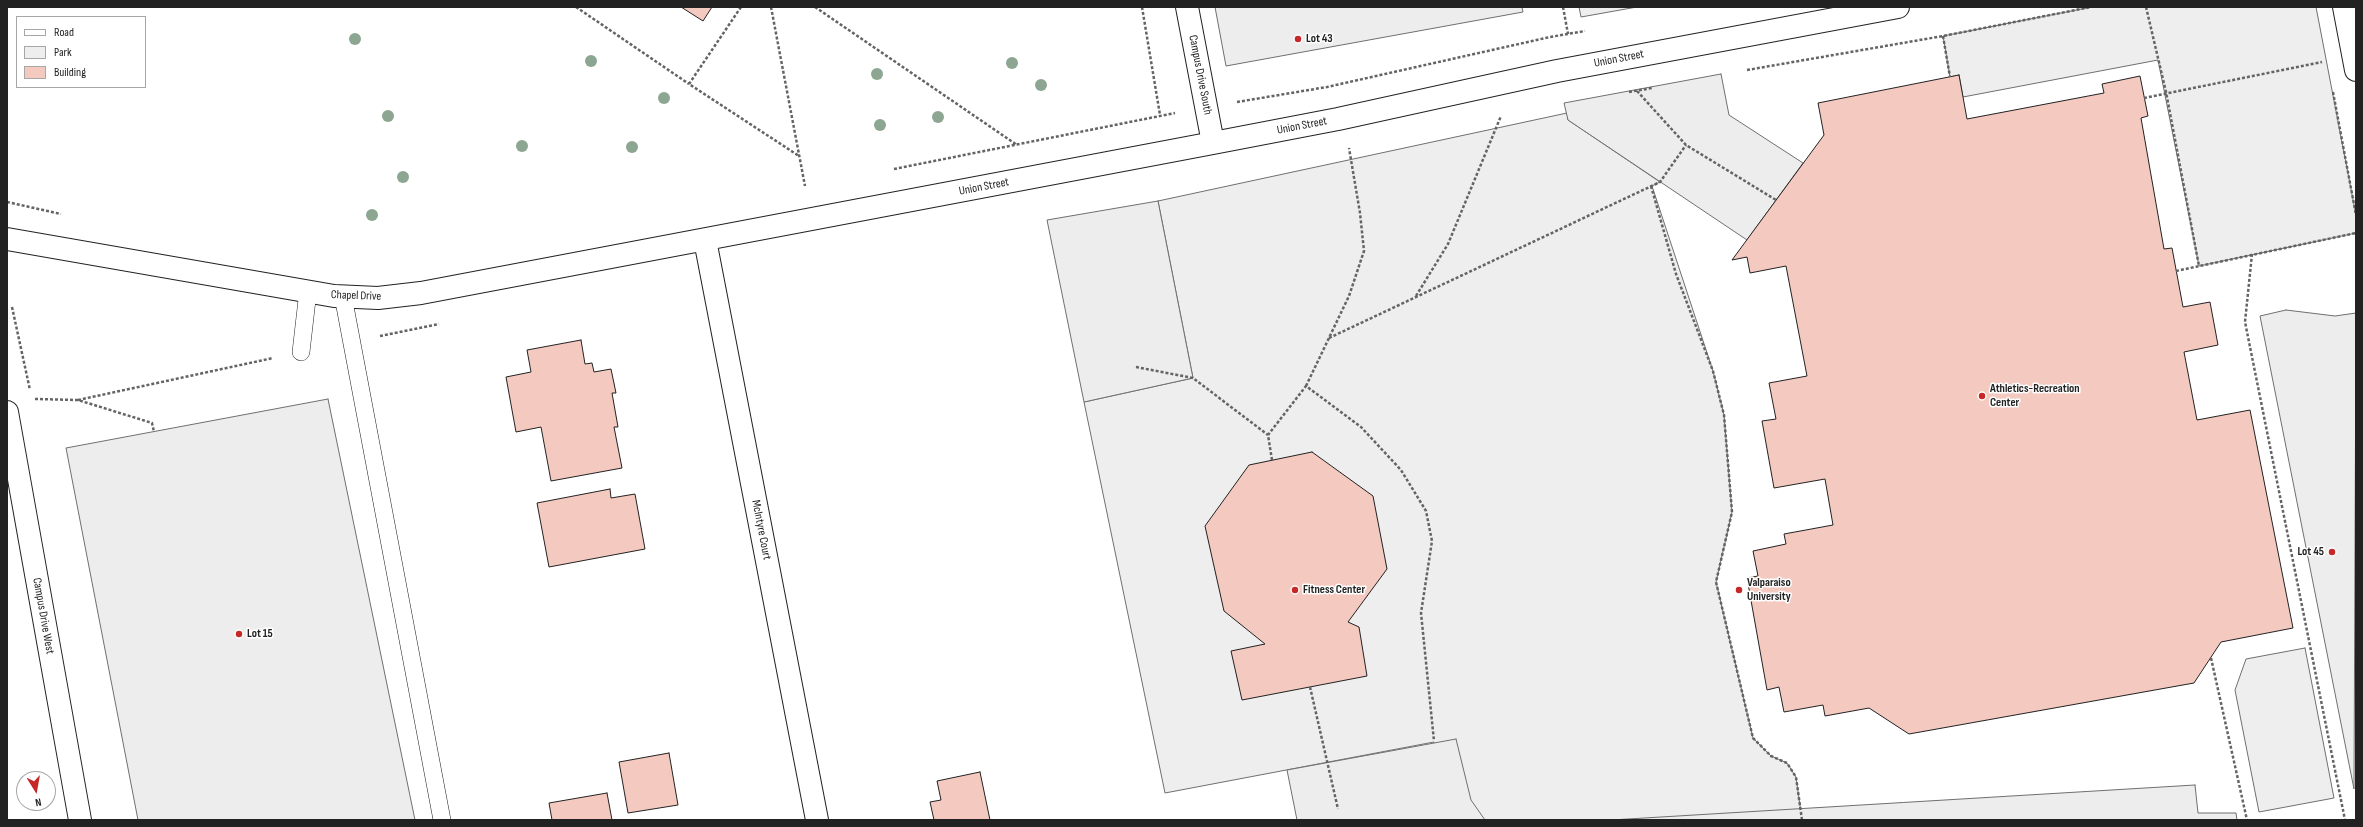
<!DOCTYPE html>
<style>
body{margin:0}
#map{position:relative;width:2363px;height:827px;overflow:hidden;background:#fff;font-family:"Sofia Sans Condensed",sans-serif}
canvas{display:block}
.frame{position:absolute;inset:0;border:8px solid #222;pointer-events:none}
.legend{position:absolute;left:16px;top:16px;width:130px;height:72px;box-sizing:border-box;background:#fff;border:1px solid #a7a7a7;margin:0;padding:5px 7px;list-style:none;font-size:12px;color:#222}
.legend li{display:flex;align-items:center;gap:8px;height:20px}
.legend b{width:20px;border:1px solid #a7a7a7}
.north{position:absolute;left:16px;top:771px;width:40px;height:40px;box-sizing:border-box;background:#fff;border:1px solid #a7a7a7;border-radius:50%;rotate:169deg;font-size:11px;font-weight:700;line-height:16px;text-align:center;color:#222}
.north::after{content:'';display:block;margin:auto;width:14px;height:18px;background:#c62828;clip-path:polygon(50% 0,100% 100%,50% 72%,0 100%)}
</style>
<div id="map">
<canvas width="2363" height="827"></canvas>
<div class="frame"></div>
<ul class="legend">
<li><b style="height:5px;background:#fff"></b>Road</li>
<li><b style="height:11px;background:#eee"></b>Park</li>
<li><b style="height:11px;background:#f3c9c0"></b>Building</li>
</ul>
<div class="north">N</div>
</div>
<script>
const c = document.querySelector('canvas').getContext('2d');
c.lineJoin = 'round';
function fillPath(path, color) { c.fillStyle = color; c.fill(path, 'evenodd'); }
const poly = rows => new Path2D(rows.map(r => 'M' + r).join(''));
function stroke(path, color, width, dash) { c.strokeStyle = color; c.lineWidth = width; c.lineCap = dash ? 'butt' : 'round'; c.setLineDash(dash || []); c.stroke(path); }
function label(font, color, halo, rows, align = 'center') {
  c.font = font + ' "Sofia Sans Condensed",sans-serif'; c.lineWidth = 3; c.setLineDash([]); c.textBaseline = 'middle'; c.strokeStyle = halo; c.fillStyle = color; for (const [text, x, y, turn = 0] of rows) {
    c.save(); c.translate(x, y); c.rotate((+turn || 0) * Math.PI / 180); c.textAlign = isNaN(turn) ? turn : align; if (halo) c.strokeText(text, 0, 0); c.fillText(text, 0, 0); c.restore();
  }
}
const green = poly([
 [1579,7,1637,7,1581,17,1579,7],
 [2092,7,2316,7,2356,215,2356,233,2199,266,2158,60,1963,97,1959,75,1950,77,1943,36,2092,7],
 [1567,113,1568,120,1660,182,1652,186,1713,371,1724,415,1732,512,1716,582,1753,738,1771,756,1787,763,1796,777,1802,820,1454,820,1434,742,1165,793,1084,402,1193,378,1158,201,1567,113],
 [2305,648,2334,798,2259,812,2235,690,2246,659,2305,648]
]);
const parking = poly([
 [1215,7,1522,7,1523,12,1226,66,1215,7],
 [1721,74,1729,115,1803,163,1747,240,1568,120,1564,103,1721,74],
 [1158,201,1193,378,1084,402,1047,220,1158,201],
 [2286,310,2335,316,2356,313,2354,789,2260,316,2286,310],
 [328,399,415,820,138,820,66,448,328,399],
 [1456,739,1471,800,1485,820,1297,820,1287,770,1456,739],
 [2195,785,2198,813,2236,813,2237,820,1611,820,2195,785]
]);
const building = poly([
 [681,7,712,7,703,21,681,7],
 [1959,75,1967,119,2104,93,2102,84,2140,76,2148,116,2141,118,2164,249,2172,248,2183,307,2210,302,2218,345,2184,352,2197,420,2250,410,2293,628,2221,642,2194,683,1909,734,1869,708,1825,716,1823,705,1784,712,1779,687,1767,690,1747,578,1758,576,1753,551,1786,544,1784,534,1833,525,1825,479,1774,488,1762,421,1776,419,1769,383,1807,376,1786,266,1750,273,1747,257,1732,260,1824,135,1818,103,1959,75],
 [581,340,585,364,592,363,594,372,611,369,616,393,612,393,618,427,614,427,622,468,551,481,541,427,516,432,506,377,531,372,527,350,581,340],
 [1312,452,1373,496,1387,569,1348,622,1359,627,1367,676,1242,700,1231,651,1265,644,1224,611,1205,526,1249,465,1312,452],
 [610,489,611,498,635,494,645,549,549,567,537,503,610,489],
 [669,753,678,805,628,813,619,762,669,753],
 [980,772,990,820,934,820,930,802,941,800,937,781,980,772],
 [607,793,612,820,552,820,549,803,607,793]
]);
const path = poly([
 [576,7,689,84],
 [741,7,689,84,799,156],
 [771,7,805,186],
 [815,7,1017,145],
 [1142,7,1160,115],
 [1563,7,1568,34],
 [2146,7,2166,92,2199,266],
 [1943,36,1950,77],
 [1747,70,1943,36,2091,7],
 [1637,91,1686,145,1776,200],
 [1629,92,1652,88],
 [2333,92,2356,215],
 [2144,98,2322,62],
 [1237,102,1327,87,1550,37,1585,31],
 [894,169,1175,113],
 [1651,186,1676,274,1713,371,1724,415,1732,512,1716,582,1753,738,1771,756,1787,763,1796,777,1802,820],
 [7,202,61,214],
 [2252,254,2245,322,2345,820],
 [2176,271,2356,233],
 [1416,296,1448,244,1501,116],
 [12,307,30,390],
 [380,336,439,324],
 [1329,338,1660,182,1686,145],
 [1136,367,1193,378,1268,435],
 [1306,386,1349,296,1364,251,1360,213,1349,148],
 [35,399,78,400,152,423,154,432],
 [78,400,273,358],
 [1272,460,1268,435,1306,386,1361,427,1401,470,1426,511,1432,541,1421,613,1434,741],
 [2211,658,2247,820],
 [1310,687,1338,809]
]);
const service = poly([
 [343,296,442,820],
 [301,352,308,291]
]);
const minor = poly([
 [1187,7,1213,143],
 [2344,7,2356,70],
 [7,239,334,296,378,298,421,293,1213,143,1338,119,1557,71,1898,7],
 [705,240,817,820],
 [7,412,80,820]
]);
const trees = [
 [355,39],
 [591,61],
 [1012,63],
 [877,74],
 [1041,85],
 [664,98],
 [388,116],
 [938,117],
 [880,125],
 [522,146],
 [632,147],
 [403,177],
 [372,215]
];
const markers = [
 [1298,39,4,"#c62828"],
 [1982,396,4,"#c62828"],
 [2332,552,4,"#c62828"],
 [1295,590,4,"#c62828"],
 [1739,590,4,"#c62828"],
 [239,634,4,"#c62828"]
];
const poiNames = [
 ["Lot 43",1306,39],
 ["Athletics-Recreation",1990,389],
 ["Center",1990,403],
 ["Lot 45",2324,552,"right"],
 ["Valparaiso",1747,583],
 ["University",1747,597],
 ["Fitness Center",1303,590],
 ["Lot 15",247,634]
];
const streetNames = [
 ["Union Street",1619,59,-11],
 ["Campus Drive South",1200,75,79],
 ["Union Street",1302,126,-11],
 ["Union Street",984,187,-11],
 ["Chapel Drive",356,296,2],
 ["McIntyre Court",761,530,79],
 ["Campus Drive West",43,616,80]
];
fillPath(green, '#eee');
stroke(green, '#6f6f6f', 1);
fillPath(parking, '#ededed');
stroke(parking, '#6f6f6f', 1);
fillPath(building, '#f3c9c0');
stroke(building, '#222', 1);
stroke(service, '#222', 18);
stroke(minor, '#222', 24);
stroke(path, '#646464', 2.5, [3, 2]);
stroke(service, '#fff', 17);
stroke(minor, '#fff', 22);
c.fillStyle = '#8da692';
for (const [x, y] of trees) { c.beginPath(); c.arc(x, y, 6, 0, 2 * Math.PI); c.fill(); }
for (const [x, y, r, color] of markers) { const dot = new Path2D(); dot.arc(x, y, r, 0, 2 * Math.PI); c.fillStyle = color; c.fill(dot); stroke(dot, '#fff', 1.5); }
label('bold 12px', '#222', '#fff', poiNames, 'left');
label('12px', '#222', '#fff', streetNames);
</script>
